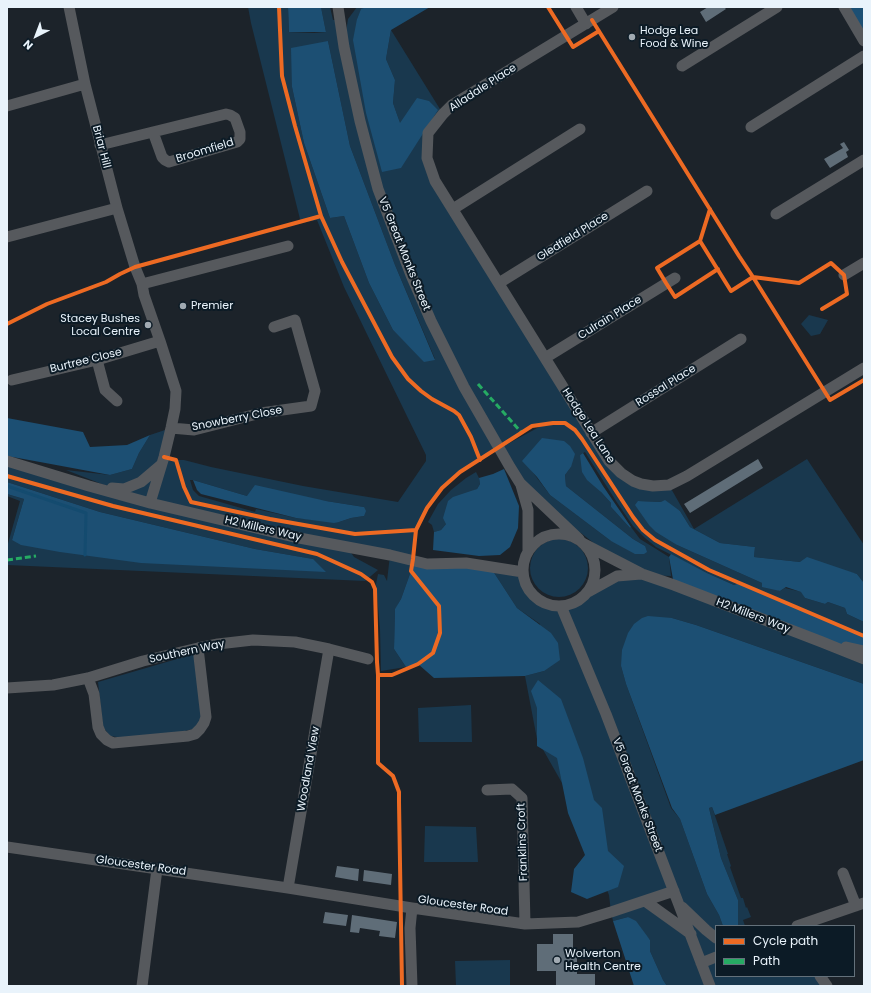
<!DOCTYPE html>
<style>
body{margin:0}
#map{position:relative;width:871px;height:993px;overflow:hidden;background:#1c232a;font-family:Poppins,sans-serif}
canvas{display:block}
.frame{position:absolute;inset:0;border:8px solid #e9f3fb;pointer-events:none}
.legend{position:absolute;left:715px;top:925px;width:140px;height:52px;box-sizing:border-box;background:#0c1b26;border:1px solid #64717b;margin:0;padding:5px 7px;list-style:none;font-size:12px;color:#e9f3fb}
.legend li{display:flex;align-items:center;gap:8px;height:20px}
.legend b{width:20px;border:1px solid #64717b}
.north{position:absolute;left:16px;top:16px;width:40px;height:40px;-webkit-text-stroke:3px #0c1b26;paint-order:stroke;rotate:222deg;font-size:11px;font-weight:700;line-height:16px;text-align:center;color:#e9f3fb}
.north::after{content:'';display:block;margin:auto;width:14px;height:18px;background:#e9f3fb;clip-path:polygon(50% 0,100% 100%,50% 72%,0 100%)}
</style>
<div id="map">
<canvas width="871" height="993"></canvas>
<div class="frame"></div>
<ul class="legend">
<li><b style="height:5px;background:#ed6a23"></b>Cycle path</li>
<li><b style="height:5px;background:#26ab63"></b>Path</li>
</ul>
<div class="north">N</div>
</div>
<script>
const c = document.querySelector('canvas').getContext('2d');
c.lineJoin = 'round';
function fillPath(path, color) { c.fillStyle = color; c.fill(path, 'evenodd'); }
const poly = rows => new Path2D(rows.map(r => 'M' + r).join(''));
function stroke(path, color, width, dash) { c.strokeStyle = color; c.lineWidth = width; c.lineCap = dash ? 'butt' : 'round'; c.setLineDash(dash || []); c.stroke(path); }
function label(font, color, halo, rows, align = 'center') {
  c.font = font + ' Poppins,sans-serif'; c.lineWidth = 4; c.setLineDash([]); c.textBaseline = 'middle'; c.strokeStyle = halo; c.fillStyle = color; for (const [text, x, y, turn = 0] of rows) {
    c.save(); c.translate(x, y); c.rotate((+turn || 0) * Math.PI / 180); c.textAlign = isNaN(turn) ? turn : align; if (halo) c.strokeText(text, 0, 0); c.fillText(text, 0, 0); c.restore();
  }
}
const green = poly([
 [248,7,288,7,289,32,314,33,326,32,321,7,330,7,333,20,340,19,344,45,348,19,357,7,366,7,361,10,357,19,400,123,393,103,395,80,386,59,391,30,443,114,428,133,427,158,591,433,633,481,669,485,694,529,807,459,864,545,864,583,857,574,800,562,754,557,755,547,720,543,690,527,680,511,661,502,638,501,677,545,780,591,785,588,802,592,805,598,825,604,828,602,845,608,847,614,864,622,864,636,740,583,734,585,707,573,656,547,645,538,633,526,616,501,585,452,580,455,601,492,611,503,611,507,630,528,631,527,640,539,669,557,671,576,646,575,864,659,864,684,696,625,672,618,621,666,626,684,671,808,680,819,707,894,719,915,723,926,716,926,716,976,820,976,827,986,667,986,663,980,650,951,650,940,628,917,613,921,611,912,609,895,562,783,537,739,525,676,544,671,540,624,517,608,491,568,523,572,525,582,528,587,537,598,544,603,553,606,561,606,574,603,580,599,588,592,634,575,581,533,563,528,520,483,499,449,480,460,461,472,442,488,427,508,416,530,413,559,411,571,401,599,395,610,394,649,406,667,381,671,380,629,376,584,378,574,384,575,387,581,390,555,347,547,354,557,378,570,365,581,7,565,7,547,20,501,7,496,7,494,24,499,12,540,313,559,255,549,100,512,7,482,7,461,145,501,66,470,110,475,132,469,139,453,150,435,171,428,165,457,176,460,184,460,211,467,303,486,398,502,426,461,426,455,344,287,317,220,301,223,251,23],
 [328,41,350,146,395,265,435,359,408,345,393,330,369,283,344,216,330,218,304,143,292,87],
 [553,423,565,423,571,428,563,424,541,426,504,446,532,426],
 [571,467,565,475,566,486,633,539,645,546,611,541,550,495,531,470],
 [190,480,193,480,247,496,326,501,364,507,364,516,351,518,339,522,296,518,256,509,255,512,199,496,193,490],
 [674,891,690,934,646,901],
 [809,315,828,320,820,334,811,336,801,324],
 [476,472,479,478,480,484,477,489,473,491,441,530,434,532,432,525,428,522,438,504,451,490,466,478],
 '530 568a29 29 0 1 1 58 0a29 29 0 1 1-58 0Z',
 [194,654,202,720,193,729,181,732,124,738,110,736,103,727,98,682],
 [471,705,472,742,419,742,418,708],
 [712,807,728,854,727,854,731,866,730,867,741,898,743,898,746,908,747,907,751,917,743,920,745,926,738,926,738,900,721,858,709,808],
 [425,826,476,827,478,862,424,862],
 [510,960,510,986,456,986,455,961]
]);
const forest = poly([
 [288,7,321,7,326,32,289,32],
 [366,7,430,7,391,30,386,59,395,80,393,103,400,123,417,98,429,101,438,110,401,168,382,172,366,113,353,40,357,19,361,9],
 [847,7,864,7,864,40],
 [328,41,350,146,395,265,435,360,424,362,393,330,369,283,344,216,330,218,304,143,292,87,291,48],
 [7,418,83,432,90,447,127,445,150,435,139,453,132,469,110,475,40,462,7,456],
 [542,438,564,441,570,446,575,454,571,467,565,475,566,486,633,539,645,546,647,552,644,554,635,554,611,541,550,495,537,477,522,461],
 [583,453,603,486,631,527,630,528,611,507,611,503,601,492,587,480,582,472,580,455],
 [504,469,519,506,518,528,510,547,500,555,479,556,433,550,434,532,441,530,446,524,443,518,448,501,453,497,477,489,480,484,479,478,493,474],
 [193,480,247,496,255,485,326,501,364,507,366,511,364,516,351,518,339,522,334,523,296,518,201,494,197,490],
 [7,482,100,512,255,549,313,559,326,572,141,563,60,552,21,545,12,540,24,499,7,494],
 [665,500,680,511,690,527,720,543,755,547,754,557,800,562,807,557,857,574,864,583,864,622,847,614,845,608,828,602,825,604,805,598,801,592,786,587,780,591,762,587,762,583,677,545,656,532,649,525,635,505,638,501,661,502],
 [671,554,707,573,734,585,740,583,864,636,864,651,822,642,674,585,669,557],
 [413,559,491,568,517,608,551,633,558,643,560,660,544,671,525,676,434,678,418,664,406,667,394,649,395,609,401,599,411,571],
 [648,616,672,618,696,625,864,684,864,760,715,815,712,807,709,808,721,858,738,900,738,926,723,926,719,915,707,894,680,819,672,808,626,684,621,666,622,650,628,633,634,624,642,618],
 [538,680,561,699,583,758,594,800,602,808,608,851,624,866,618,887,587,899,571,892,574,869,585,855,568,813,557,758,537,746,537,708,531,691],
 [628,917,636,921,650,940,650,951,663,980,667,986,634,986,613,921]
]);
const stream = poly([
 [7,486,86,513,85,555]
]);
const building = poly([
 [708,7,724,7,726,9,706,22,700,12],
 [844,142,849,150,846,152,848,157,830,168,824,159,843,148,840,144],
 [758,459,763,468,690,513,684,504],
 [337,866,359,869,358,881,335,877],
 [364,870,392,874,391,885,363,881],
 [325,912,348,915,346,926,323,923],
 [352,915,397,922,395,938,379,936,380,931,360,928,359,933,350,932],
 [553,934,573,934,573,949,577,949,577,974,595,974,595,986,556,986,556,971,537,971,537,944,553,944]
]);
const minor = poly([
 [69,7,85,84,117,208,135,267,142,284,144,295,160,341,176,391,175,409,171,428,164,457,150,503],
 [338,7,344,47,360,121,378,189,411,275,431,321,464,387,510,467,520,483,579,539],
 [576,7,586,24],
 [613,7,452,105,443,114,428,133,427,158,435,181,609,461,621,473,633,481,641,484,653,486,669,485,687,476,864,368],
 [844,7,864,41],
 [682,66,777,7],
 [7,106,85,84],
 [751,127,864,56],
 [100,145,226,114,230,115,235,118,240,132,240,139,237,142,169,162,165,160,162,157,153,132],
 [453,209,580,129],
 [776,214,864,160],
 [7,237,117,208],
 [844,275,864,263],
 [499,283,647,191],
 [142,284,288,246],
 [545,358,675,278],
 [97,360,105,390,117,401],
 [12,380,97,360,160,341],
 [171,428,194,430,261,413,311,406,315,391,295,320,274,327],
 [591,433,741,339],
 [7,461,89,486,150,503,294,537,390,555,427,564,466,563,523,572],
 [521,485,528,510,528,551],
 [112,488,124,489,141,482,161,465],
 '523 570a36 36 0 1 1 72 0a36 36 0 1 1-72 0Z',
 [584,544,642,574,674,585,822,642,864,659],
 [588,592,617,576,641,574],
 [561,606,606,714,710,986],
 [846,647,864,651],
 [88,678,94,694,98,727,101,734,107,740,113,743,188,736,195,734,200,729,204,723,206,717,198,648],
 [7,688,53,685,88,678,143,661,198,648,218,644,253,640,295,642,329,649,368,659],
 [487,790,512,789,522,798,525,924],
 [7,847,288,888,412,908,525,924,578,922,611,912,674,891],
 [843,873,856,906],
 [288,888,329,649],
 [645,901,691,934],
 [682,907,706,930,716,938],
 [412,908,410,928,412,986],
 [797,926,864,903],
 [701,963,716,957],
 [820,976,827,986],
 [142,986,157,869]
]);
const quiet = poly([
 [478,384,522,433],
 [7,560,36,556]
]);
const cycleway = poly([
 [279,7,282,76,295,126,321,216,342,262,392,357,408,379,421,391,432,399,454,411,459,415,471,437,480,460],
 [548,7,573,47,599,31],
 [592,20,739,256,753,277,830,400,864,380],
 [710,209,700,241,731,291,753,277,799,283,831,263,844,275,847,294,822,309],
 [700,241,657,268,666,283,675,297,718,269],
 [7,324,47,304,106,282,120,274,135,267,321,216],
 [164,457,176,460,184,487,191,502,270,519,355,534,416,530],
 [7,476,113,506,317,554,361,574,372,582,375,589,377,662,378,675,378,763,393,776,399,792,399,802,402,986],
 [378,675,392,675,418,664,433,653,440,633,439,606,411,571,413,559,416,530,427,508,442,488,460,472,532,426,553,423,565,423,575,430,582,439,633,517,643,530,655,540,709,570,864,636]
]);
const markers = [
 [632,37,4,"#a1aab2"],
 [183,306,4,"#a1aab2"],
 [148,325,4,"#a1aab2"],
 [557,960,4,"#a1aab2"]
];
const poiNames = [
 ["Hodge Lea",640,31],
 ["Food & Wine",640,44],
 ["Premier",191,306],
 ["Stacey Bushes",140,319,"right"],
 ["Local Centre",140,332,"right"],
 ["Wolverton",565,954],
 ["Health Centre",565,967]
];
const streetNames = [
 ["Alladale Place",483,88,-33],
 ["Briar Hill",101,147,75],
 ["Broomfield",205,151,-17],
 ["Gledfield Place",573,237,-32],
 ["V5 Great Monks Street",404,254,68],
 ["Culrain Place",610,318,-32],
 ["Burtree Close",86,361,-14],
 ["Rossal Place",666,386,-32],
 ["Snowberry Close",237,419,-11],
 ["Hodge Lea Lane",588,426,57],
 ["H2 Millers Way",263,529,13],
 ["H2 Millers Way",753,616,21],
 ["Southern Way",187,652,-12],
 ["Woodland View",309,769,-80],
 ["V5 Great Monks Street",637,795,69],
 ["Franklins Croft",523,842,-92],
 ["Gloucester Road",141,866,8],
 ["Gloucester Road",463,906,8]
];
fillPath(green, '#19384e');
fillPath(forest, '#1c4f73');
stroke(stream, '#144b6f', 3);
fillPath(building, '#5f6d78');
stroke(minor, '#56595d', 11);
stroke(quiet, '#26ab63', 3, [6, 3]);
stroke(cycleway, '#ed6a23', 4);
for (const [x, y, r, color] of markers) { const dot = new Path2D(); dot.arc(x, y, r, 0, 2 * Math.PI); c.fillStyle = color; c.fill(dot); stroke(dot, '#0c1b26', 1.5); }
label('11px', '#e9f3fb', '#0c1b26', poiNames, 'left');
label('11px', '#e9f3fb', '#0c1b26', streetNames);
</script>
